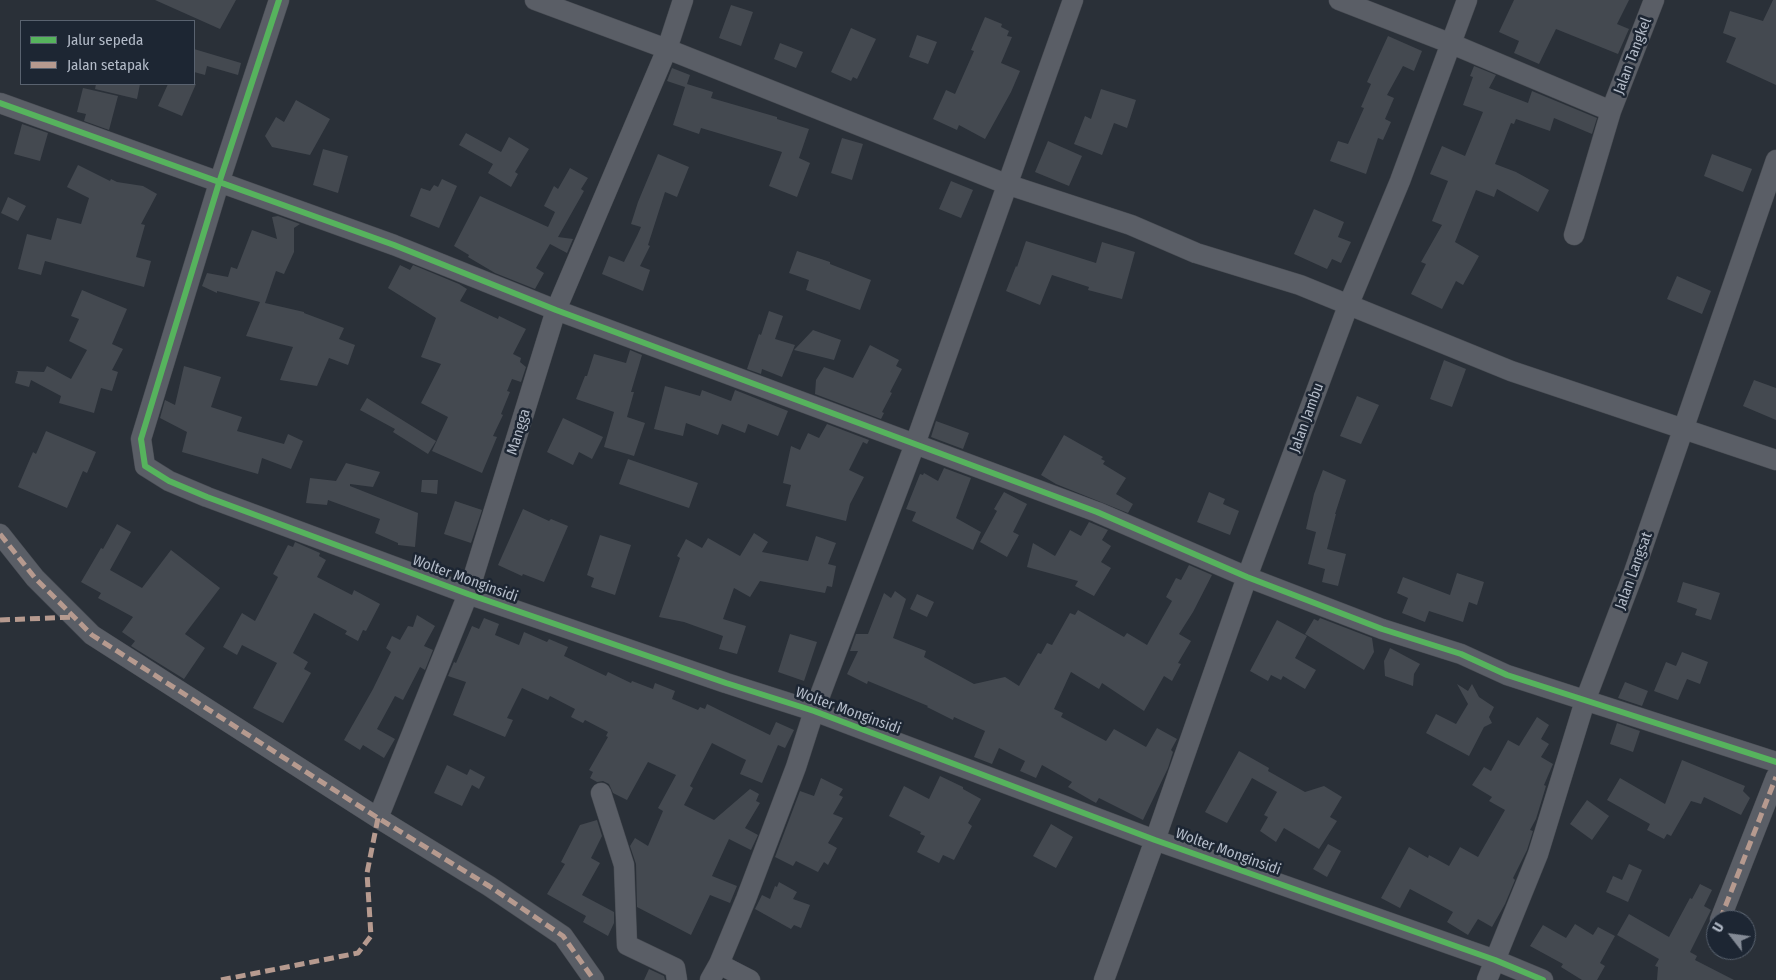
<!DOCTYPE html>
<style>
body{margin:0}
#map{position:relative;width:1776px;height:980px;overflow:hidden;background:#2a3038;font-family:"Fira Sans Condensed",sans-serif}
canvas{display:block}
.legend{position:absolute;left:20px;top:20px;width:175px;height:65px;box-sizing:border-box;background:#1d2633;border:1px solid #59626f;margin:0;padding:6px 9px;list-style:none;font-size:15px;color:#b4bcc9}
.legend li{display:flex;align-items:center;gap:10px;height:25px}
.legend b{width:25px;border:1px solid #59626f}
.north{position:absolute;left:1706px;top:910px;width:50px;height:50px;box-sizing:border-box;background:#1d2633;border:1px solid #59626f;border-radius:50%;rotate:300deg;font-size:14px;font-weight:700;line-height:20px;text-align:center;color:#b4bcc9}
.north::after{content:'';display:block;margin:auto;width:18px;height:22px;background:#848b96;clip-path:polygon(50% 0,100% 100%,50% 72%,0 100%)}
</style>
<div id="map">
<canvas width="1776" height="980"></canvas>
<ul class="legend">
<li><b style="height:6px;background:#56b35d"></b>Jalur sepeda</li>
<li><b style="height:6px;background:#b69a8f"></b>Jalan setapak</li>
</ul>
<div class="north">U</div>
</div>
<script>
const c = document.querySelector('canvas').getContext('2d');
c.lineJoin = 'round';
function fillPath(path, color) { c.fillStyle = color; c.fill(path, 'evenodd'); }
const poly = rows => new Path2D(rows.map(r => 'M' + r).join(''));
function stroke(path, color, width, dash) { c.strokeStyle = color; c.lineWidth = width; c.lineCap = dash ? 'butt' : 'round'; c.setLineDash(dash || []); c.stroke(path); }
function label(font, color, halo, rows, align = 'center') {
  c.font = font + ' "Fira Sans Condensed",sans-serif'; c.lineWidth = 5; c.setLineDash([]); c.textBaseline = 'middle'; c.strokeStyle = halo; c.fillStyle = color; for (const [text, x, y, turn = 0] of rows) {
    c.save(); c.translate(x, y); c.rotate((+turn || 0) * Math.PI / 180); c.textAlign = isNaN(turn) ? turn : align; if (halo) c.strokeText(text, 0, 0); c.fillText(text, 0, 0); c.restore();
  }
}
const building = poly([
 [155,0,236,0,220,29],
 [1514,0,1629,0,1617,24,1629,29,1618,54,1556,29,1539,64,1514,53,1519,41,1499,32],
 [1773,0,1776,0,1776,85,1726,62,1736,38,1723,33,1730,11,1763,21],
 [731,5,753,12,741,46,719,38],
 [985,17,1002,24,1001,27,1009,31,1007,36,1012,37,1001,63,1020,71,1011,92,985,139,959,125,957,130,933,119,946,90,955,94,974,51,971,50],
 [851,28,876,39,857,79,853,77,851,81,831,72],
 [917,35,937,42,928,64,909,57],
 [1388,36,1422,51,1414,71,1403,66,1387,95,1394,98,1385,119,1391,122,1383,140,1378,138,1366,174,1330,161,1338,141,1348,144,1364,108,1361,107,1371,84,1367,82],
 [780,43,803,52,796,68,774,59],
 [194,49,241,63,238,75,207,66,205,75,194,72],
 [1474,66,1496,75,1489,88,1528,103,1532,91,1597,118,1592,134,1554,118,1550,131,1516,119,1514,124,1511,123,1495,164,1516,172,1549,190,1538,212,1497,189,1494,197,1476,190,1455,242,1479,256,1463,285,1456,281,1442,309,1411,294,1426,264,1421,262,1442,225,1432,221,1448,181,1430,174,1442,146,1465,156,1483,112,1463,105,1473,77,1470,76],
 [672,68,690,75,687,84,713,92,711,98,777,117,777,119,809,129,799,158,810,163,797,197,769,186,782,152,701,128,699,134,673,125,685,87,667,81],
 [96,84,140,84,137,99,95,89],
 [168,84,196,84,182,116,158,106],
 [83,88,118,96,109,130,84,121,86,114,77,112],
 [1101,89,1136,100,1127,128,1114,123,1102,155,1074,144,1085,116,1091,119],
 [296,100,330,119,310,155,272,147,265,136,276,117,284,122],
 [22,124,48,133,40,161,14,154],
 [466,133,501,152,509,137,529,149,515,172,518,174,511,187,488,173,493,164,459,145],
 [842,138,863,144,852,180,831,173],
 [1048,141,1082,156,1069,186,1035,172],
 [323,149,348,156,338,193,313,185],
 [658,154,689,167,677,197,665,192,648,245,650,246,640,266,650,270,643,291,602,274,609,256,624,262,637,236,641,227,631,224,638,202],
 [1712,154,1752,169,1743,192,1704,176],
 [78,165,110,181,111,179,117,182,143,186,157,194,141,224,145,225,136,257,151,261,144,287,45,261,41,275,18,269,27,234,51,240,57,218,81,224,89,198,67,187],
 [570,168,588,178,581,189,584,191,558,237,573,239,567,253,550,244,536,268,544,273,535,289,495,273,468,257,469,255,454,246,480,196,548,227,555,212,544,206,554,186,558,189],
 [442,179,457,186,439,228,410,216,421,188,430,191,434,185,438,187],
 [951,181,973,190,961,218,939,209],
 [8,197,26,206,18,221,1,213],
 [1314,209,1344,222,1338,237,1351,242,1341,263,1332,259,1327,269,1294,254],
 [278,216,300,224,294,228,294,252,284,274,276,271,265,303,304,312,304,313,344,328,339,339,355,345,348,365,329,358,317,386,280,380,293,347,246,336,260,302,217,291,217,293,202,286,207,273,228,277,231,267,237,269,252,230,277,239,272,217],
 [1026,241,1096,263,1102,242,1135,252,1122,299,1088,290,1089,287,1052,275,1040,305,1006,291,1016,266,1017,267],
 [797,251,830,262,830,264,871,280,860,310,806,290,809,280,789,273],
 [400,265,410,270,413,265,459,284,467,289,460,301,498,319,499,316,526,329,513,354,521,358,520,362,526,367,521,382,512,379,507,391,510,392,501,414,503,415,493,436,497,437,482,473,432,451,448,417,421,403,441,364,421,357,436,318,388,288],
 [1677,276,1711,291,1702,314,1667,299],
 [82,290,127,309,112,344,123,349,112,370,118,372,112,391,101,388,94,413,59,403,61,396,31,380,29,387,15,383,18,372,16,371,44,372,47,366,71,379,87,350,69,341,79,319,71,316],
 [769,311,783,316,775,339,795,345,782,377,762,369,761,374,747,369,759,334,761,335],
 [813,330,841,340,834,360,794,350],
 [870,345,899,360,896,366,902,369,890,392,892,393,882,412,884,413,881,419,815,394,816,380,824,367,853,378],
 [630,350,642,355,631,392,634,392,627,417,645,423,634,456,604,447,614,412,576,399,585,376,587,376,594,354,626,363],
 [1444,360,1466,369,1452,407,1430,399],
 [184,366,221,377,211,407,242,417,237,431,284,444,288,434,303,441,291,469,262,458,258,474,182,452,187,432,160,418,165,400,175,405],
 [1754,380,1776,388,1776,420,1743,406],
 [665,386,700,396,702,390,731,401,735,390,788,411,778,436,748,424,745,433,722,424,718,435,686,423,683,436,654,429],
 [1357,396,1379,405,1361,444,1340,436],
 [367,398,436,441,428,454,393,432,395,429,360,410],
 [563,418,603,437,592,459,579,452,573,465,547,452],
 [936,421,969,433,963,449,931,437],
 [827,424,869,440,867,444,863,442,849,470,864,477,850,504,846,521,786,506,791,485,783,483,791,446,800,450,808,433,819,438],
 [46,431,96,452,87,473,83,471,67,508,18,487,33,452,36,454],
 [1064,435,1103,457,1101,459,1105,461,1103,464,1126,478,1116,494,1133,504,1128,513,1056,484,1041,475],
 [628,459,698,483,689,508,619,484],
 [346,463,380,472,373,487,350,484,350,486,418,513,415,547,398,545,398,543,375,533,380,519,328,500,327,505,306,503,310,478,336,481],
 [944,468,971,478,956,518,981,532,973,550,912,521,916,512,906,509,920,474,923,475,924,473,938,481],
 [1323,470,1346,480,1335,514,1336,514,1327,549,1346,554,1338,586,1322,582,1325,569,1308,564,1316,532,1306,529,1314,494],
 [422,480,438,480,437,494,421,492],
 [1004,492,1027,504,1013,532,1019,535,1007,557,980,542,997,511,994,509],
 [1209,492,1225,499,1223,504,1239,511,1230,535,1197,522],
 [455,501,482,510,471,543,444,534],
 [523,509,549,521,551,519,568,526,544,582,523,574,522,576,498,565],
 [1089,522,1108,530,1102,540,1111,546,1101,562,1111,568,1094,596,1075,586,1078,581,1027,567,1033,543,1055,556,1070,530,1081,536],
 [117,524,131,532,110,570,142,588,171,550,220,588,185,634,205,648,184,679,131,646,135,641,122,632,133,617,98,598,101,593,81,582,101,548,103,549],
 [754,533,768,542,762,552,808,561,816,536,836,543,828,564,836,566,832,587,827,586,825,593,760,581,750,597,734,588,723,619,746,626,737,654,719,649,723,636,684,622,659,617,680,558,677,556,686,539,702,548,708,538,740,556],
 [600,535,631,545,615,595,591,587,594,578,587,575],
 [295,542,320,553,319,556,326,560,317,577,352,595,354,590,380,604,366,631,363,630,358,641,345,634,347,631,314,613,293,653,308,662,304,669,311,673,283,723,253,708,277,663,242,645,237,655,223,647,242,613,255,621,278,577,273,574,288,545,293,547],
 [1189,565,1212,575,1193,612,1179,634,1191,641,1178,663,1181,664,1172,681,1164,676,1144,711,1102,683,1099,689,1071,672,1054,709,1063,713,1061,717,1106,741,1114,729,1146,747,1157,728,1177,739,1171,750,1173,752,1168,768,1143,820,1099,798,1096,803,1068,787,1072,782,1042,765,1036,778,1020,771,1025,761,999,748,992,764,974,757,985,731,954,717,953,720,927,707,928,706,868,681,867,684,847,674,858,651,850,651,856,634,868,634,884,593,891,598,895,591,906,599,893,638,926,651,924,657,974,684,1005,677,1019,686,1038,653,1041,654,1047,643,1052,645,1070,613,1075,615,1078,610,1124,637,1127,633,1147,645,1172,601,1166,597,1176,578,1181,580],
 [1457,573,1484,582,1477,605,1469,602,1463,622,1429,611,1425,622,1402,613,1408,598,1397,593,1403,577,1450,595],
 [1683,582,1720,593,1711,620,1695,615,1697,609,1677,602],
 [917,594,934,602,927,617,910,609],
 [417,615,435,626,424,646,433,650,425,670,420,667,403,700,395,696,377,729,395,739,384,758,363,745,360,750,344,740,373,689,391,652,386,648,392,636,400,640,408,626,413,627],
 [484,618,499,624,495,635,519,645,524,632,547,642,549,639,568,647,564,656,606,676,608,672,631,683,632,681,653,689,655,683,675,691,672,699,698,710,700,707,705,709,707,704,770,735,776,722,794,730,785,748,778,745,762,783,740,774,746,760,712,743,690,786,693,788,684,805,714,820,750,789,759,794,756,801,760,803,745,828,758,835,751,850,729,839,712,876,737,886,730,903,710,895,691,935,637,907,636,864,630,846,635,838,648,846,663,811,658,808,676,775,648,762,627,800,613,793,609,784,603,781,597,782,590,778,593,772,589,770,608,737,606,736,608,732,585,720,583,723,571,717,575,709,550,696,548,700,522,688,507,718,513,720,505,737,453,715,466,682,448,676,454,662,456,663,472,626,479,629],
 [1320,618,1372,638,1374,652,1364,670,1305,634,1314,619,1318,621],
 [1277,620,1307,636,1295,658,1316,670,1305,689,1283,676,1281,680,1271,675,1268,681,1250,671],
 [790,634,817,642,804,681,778,672],
 [1390,648,1420,664,1414,674,1413,686,1385,676,1384,661],
 [1682,652,1708,662,1700,684,1687,679,1678,700,1654,691,1666,662,1676,666],
 [1625,682,1648,691,1642,706,1618,698],
 [1457,684,1468,691,1472,684,1479,697,1494,707,1489,717,1492,723,1484,727,1469,756,1426,733,1436,714,1456,724,1468,704],
 [1537,717,1549,725,1541,739,1549,744,1541,757,1553,764,1544,785,1546,786,1536,819,1530,830,1533,831,1527,850,1513,878,1515,880,1505,904,1492,927,1478,919,1468,935,1447,922,1453,912,1410,889,1400,908,1381,898,1409,847,1428,858,1429,855,1449,866,1460,847,1478,857,1505,810,1489,801,1492,797,1472,785,1484,767,1491,771,1508,740,1519,746],
 [1617,723,1640,731,1633,752,1610,744],
 [1239,751,1269,768,1268,771,1305,792,1324,786,1342,797,1330,817,1337,821,1319,849,1284,828,1276,842,1260,831,1268,817,1264,815,1277,792,1252,778,1227,823,1205,812],
 [1682,760,1745,786,1743,791,1750,798,1741,815,1704,797,1701,804,1691,801,1671,836,1667,834,1664,839,1647,830,1650,824,1607,800,1620,778,1665,804],
 [447,765,467,775,470,769,485,777,479,789,472,785,462,806,434,793],
 [940,776,963,787,963,789,981,799,968,823,972,826,954,860,943,855,939,863,917,852,925,836,920,834,921,832,889,816,904,786,929,799],
 [821,778,843,789,839,795,843,797,833,814,843,818,828,843,837,848,828,865,824,862,818,872,796,861,793,866,775,857,800,791,814,796],
 [1587,800,1609,816,1592,840,1570,824],
 [597,820,602,836,591,858,600,863,582,895,614,912,614,923,608,936,583,922,586,916,547,894,565,864,561,862,580,825],
 [1051,824,1073,837,1056,868,1033,856],
 [1328,844,1341,851,1327,877,1313,869],
 [1629,864,1642,870,1628,902,1606,892,1613,876,1622,880],
 [779,882,797,892,793,899,810,905,801,928,794,925,791,929,755,909,762,895,770,899,775,886,777,887],
 [1700,884,1712,890,1704,906,1711,910,1690,952,1697,956,1695,960,1734,980,1657,980,1658,967,1655,966,1659,959,1617,935,1629,914,1669,937,1690,898,1692,899],
 [1575,924,1593,935,1598,927,1615,936,1600,963,1605,966,1597,980,1582,980,1561,967,1563,964,1530,946,1543,925,1566,938],
 [649,969,664,976,665,980,644,980]
]);
const street = poly([
 [279,0,219,183,141,439,145,466,169,481,207,497,468,594,726,683,814,711,1155,840,1495,960,1543,980],
 [535,0,667,49,1006,184,1131,225,1196,253,1300,285,1511,371,1776,460],
 [1339,0,1452,44,1611,111],
 [0,103,394,245,556,310,1097,512,1247,577,1382,629,1461,654,1507,675,1776,762],
 [1574,235,1611,111,1654,0],
 [0,534,35,578,92,635,378,818,489,886,563,936,594,980],
 [601,793,624,865,627,945,675,968,677,980],
 [378,818,468,594,556,310,667,49,683,0],
 [1720,920,1776,777],
 [719,964,750,980],
 [710,980,719,964,746,899,796,767,814,711,915,444,1073,0],
 [1104,980,1155,840,1247,577,1348,306,1400,181,1467,0],
 [1487,980,1538,854,1585,701,1633,575,1776,160]
]);
const quiet = poly([
 [0,534,35,578,92,635,378,818,489,886,563,936,594,980],
 [0,620,74,617],
 [1720,920,1776,777],
 [221,980,358,953,371,936,367,873,378,818]
]);
const cycleway = poly([
 [279,0,219,183,141,439,145,466,169,481,207,497,468,594,726,683,814,711,1155,840,1495,960,1543,980],
 [0,103,394,245,556,310,1097,512,1247,577,1382,629,1461,654,1507,675,1776,762]
]);
const streetNames = [
 ["Jalan Tangkel",1633,56,-69],
 ["Jalan Jambu",1307,418,-70],
 ["Mangga",519,432,-73],
 ["Jalan Langsat",1634,571,-70],
 ["Wolter Monginsidi",465,579,20],
 ["Wolter Monginsidi",848,711,20],
 ["Wolter Monginsidi",1228,852,20]
];
fillPath(building, '#444950');
stroke(street, '#484c53', 21);
stroke(street, '#5a5e66', 20);
stroke(quiet, '#b69a8f', 5, [10, 5]);
stroke(cycleway, '#56b35d', 6);
label('15px', '#b4bcc9', '#1d2633', streetNames);
</script>
